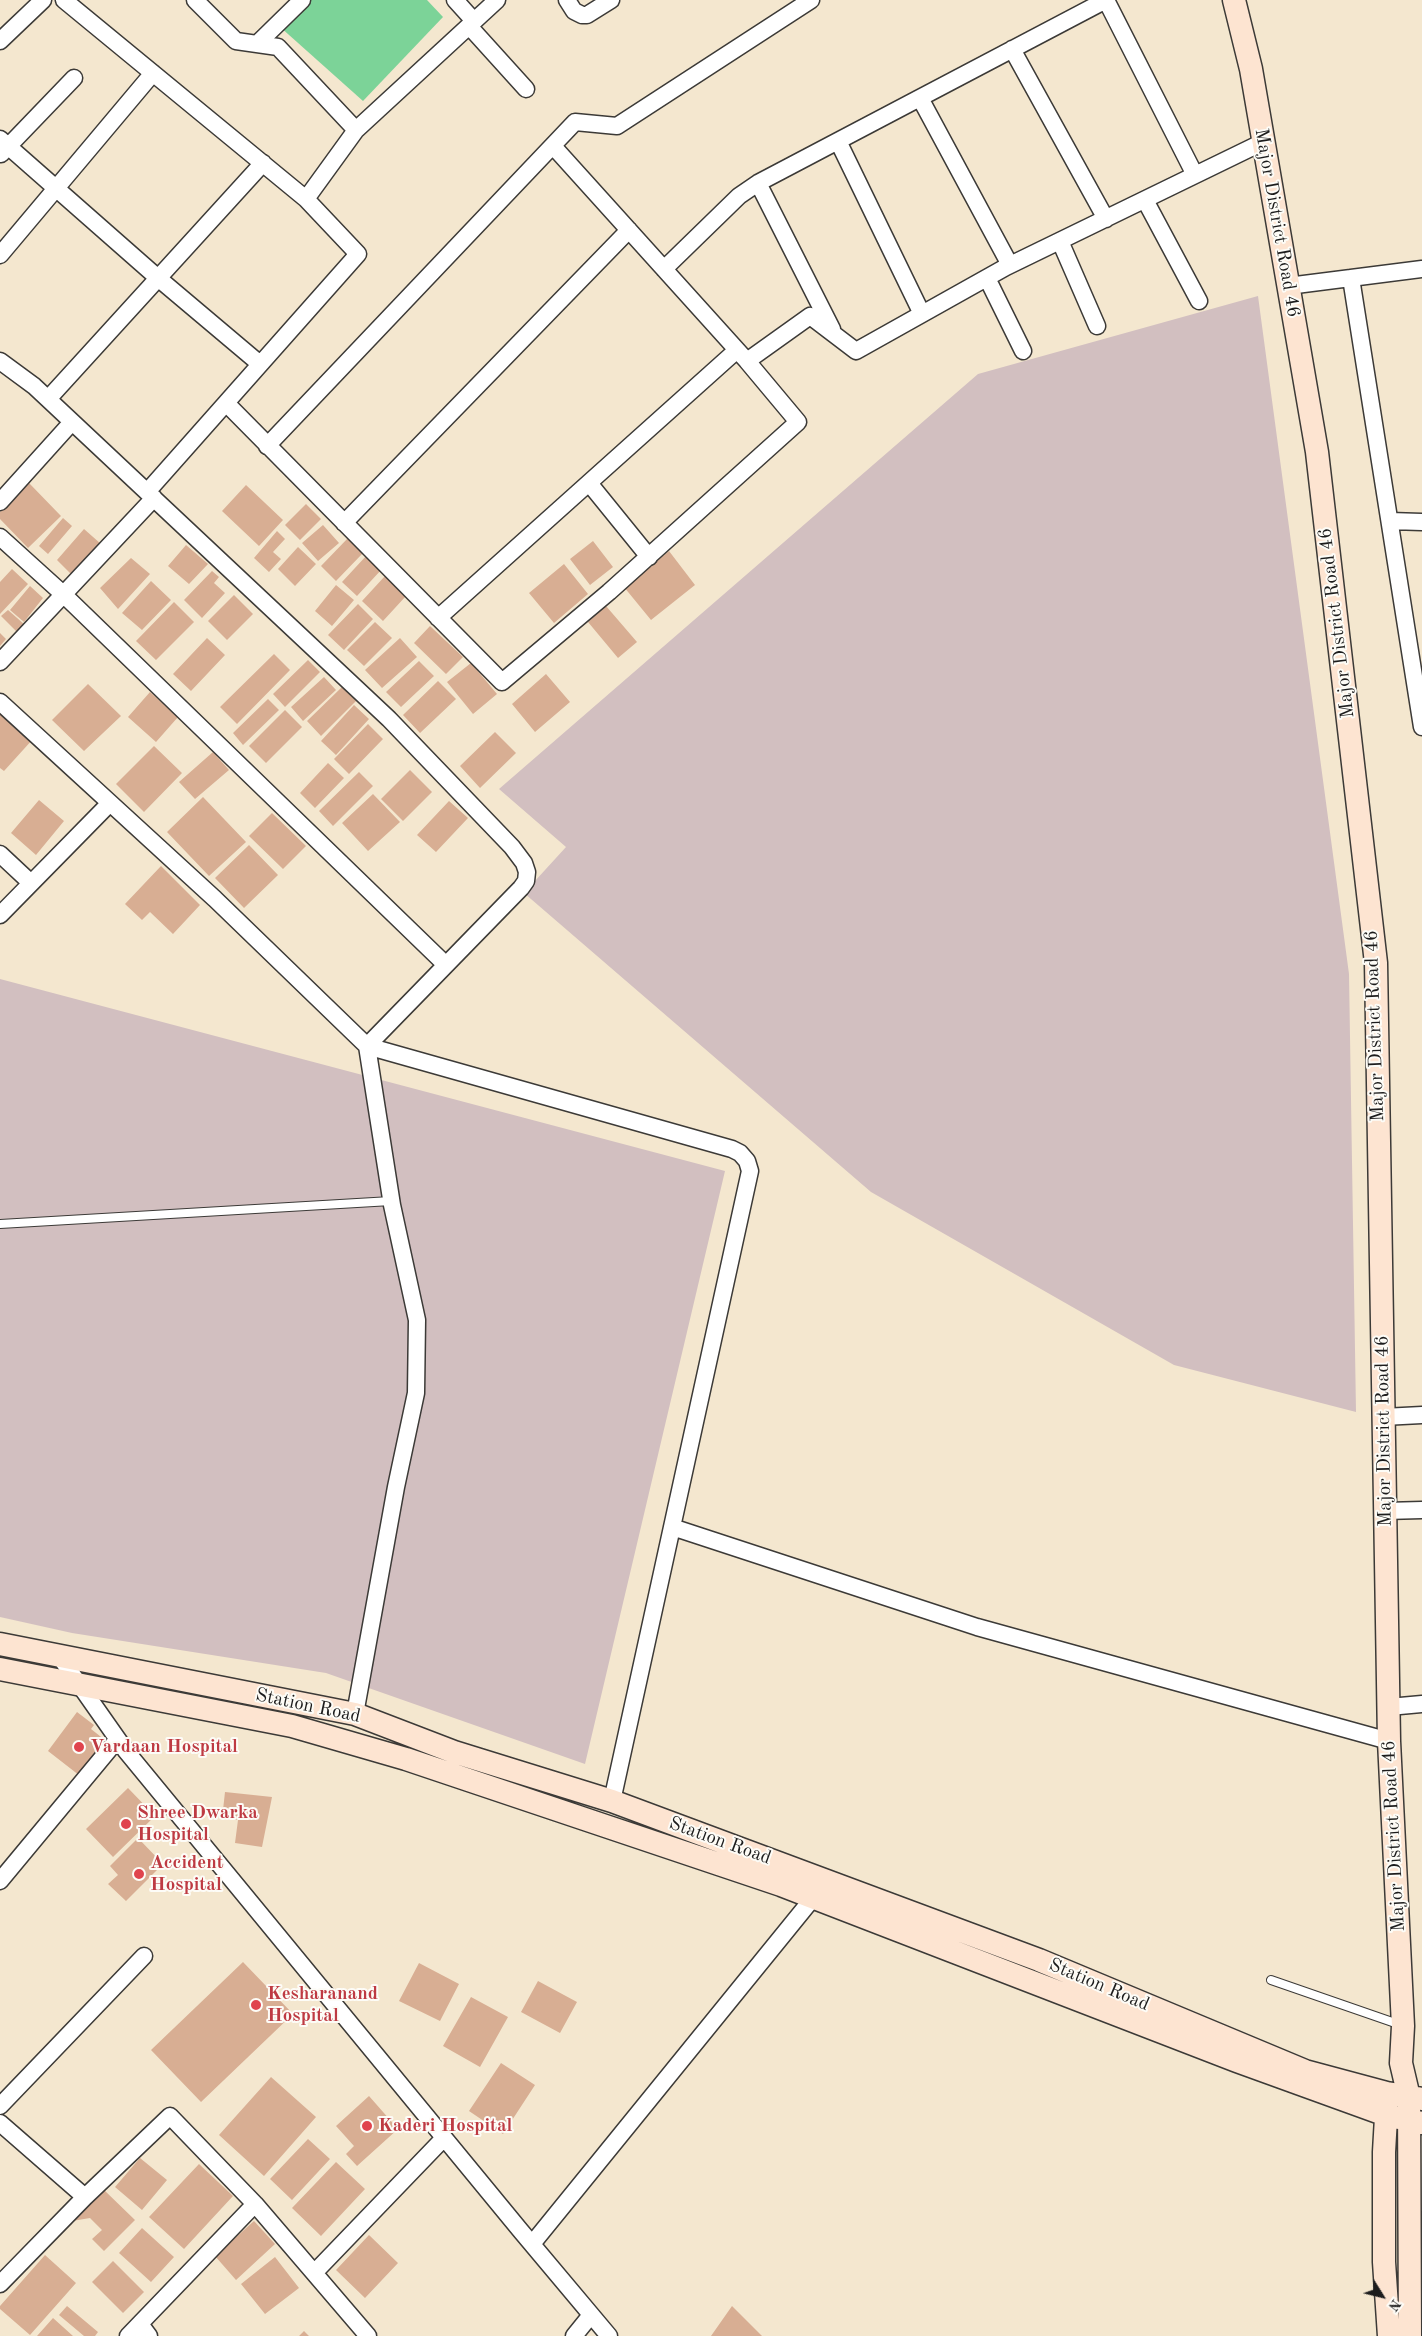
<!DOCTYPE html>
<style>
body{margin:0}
#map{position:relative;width:1422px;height:2336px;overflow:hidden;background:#f4e7cf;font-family:"Old Standard TT",serif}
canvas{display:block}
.north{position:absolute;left:1357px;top:2271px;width:50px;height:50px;-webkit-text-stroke:4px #fdfcf7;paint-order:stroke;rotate:126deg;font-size:14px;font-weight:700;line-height:20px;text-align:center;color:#1c1c1c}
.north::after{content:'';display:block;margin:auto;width:18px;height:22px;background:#1c1c1c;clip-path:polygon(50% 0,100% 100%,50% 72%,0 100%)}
</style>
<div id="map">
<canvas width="1422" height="2336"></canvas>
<div class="north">N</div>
</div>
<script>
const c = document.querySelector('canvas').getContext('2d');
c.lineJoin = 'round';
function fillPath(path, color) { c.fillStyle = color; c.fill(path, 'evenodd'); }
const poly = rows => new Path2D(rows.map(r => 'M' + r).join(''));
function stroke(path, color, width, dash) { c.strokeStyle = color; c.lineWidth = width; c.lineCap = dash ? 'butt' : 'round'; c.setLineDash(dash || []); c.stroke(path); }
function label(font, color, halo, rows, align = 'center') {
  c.font = font + ' "Old Standard TT",serif'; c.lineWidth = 4; c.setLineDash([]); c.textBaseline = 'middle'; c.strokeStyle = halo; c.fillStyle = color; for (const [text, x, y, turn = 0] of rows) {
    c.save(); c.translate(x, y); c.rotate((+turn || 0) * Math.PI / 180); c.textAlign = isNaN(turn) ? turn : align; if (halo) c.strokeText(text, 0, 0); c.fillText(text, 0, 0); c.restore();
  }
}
const industrial = poly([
 [1258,296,1349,974,1356,1412,1174,1365,871,1192,524,893,566,847,499,789,978,374],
 [0,979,725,1171,585,1764,326,1673,72,1633,0,1617]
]);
const green = poly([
 [305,0,427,0,443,17,363,101,279,26]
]);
const building = poly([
 [29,483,61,516,28,548,0,519,0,512],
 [246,485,283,520,259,546,222,511],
 [306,504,321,519,300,540,285,525],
 [63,518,72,526,48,554,39,546],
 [323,525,339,543,318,561,302,543],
 [84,529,101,544,72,575,57,560],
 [277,531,285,539,273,552,281,559,269,572,254,558],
 [348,538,363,553,336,581,321,566],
 [593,541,613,567,590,585,570,559],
 [186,545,208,564,189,584,168,566],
 [298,547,316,564,295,586,278,569],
 [669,551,695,585,651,620,624,587],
 [367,555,382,569,357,596,342,582],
 [131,558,150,574,118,609,100,588],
 [564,564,588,594,554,623,529,593],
 [12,569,28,584,0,614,0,582],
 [212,571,219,577,214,583,225,593,202,618,184,600],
 [385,576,406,596,383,621,362,601],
 [151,581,171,600,142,630,122,613],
 [336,585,354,600,332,626,315,611],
 [30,586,43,598,24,622,10,610],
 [234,595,253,614,227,640,208,621],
 [174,602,194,622,156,660,136,641],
 [358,604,373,619,344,650,328,635],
 [606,606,637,642,618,658,588,622],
 [8,610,25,625,17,632,1,616],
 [375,622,392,638,364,666,347,650],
 [430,626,463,657,446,674,414,643],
 [0,633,6,639,0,646],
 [207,638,225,655,191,691,173,674],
 [400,638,417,657,382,688,365,670],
 [274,654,290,670,237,724,220,707],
 [308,660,320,672,285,707,273,694],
 [419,661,434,676,401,707,386,692],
 [471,663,497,694,473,714,447,682],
 [546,674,570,702,535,732,512,704],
 [324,677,336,690,303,721,291,707],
 [438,681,456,699,420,733,403,715],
 [88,684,121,716,84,751,52,720],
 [342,687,356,701,321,736,307,721],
 [150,692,178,717,156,742,128,717],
 [268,699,279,710,243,745,233,733],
 [354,705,369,719,336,755,321,741],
 [285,710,302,727,266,763,249,746],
 [2,712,33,739,4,771,0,768,0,714],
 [368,724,383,739,349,774,334,759],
 [495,732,516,753,480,788,460,766],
 [154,746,182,773,144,812,116,784],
 [213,752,229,770,195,799,179,782],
 [328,763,344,778,315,808,300,793],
 [410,770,432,792,403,821,381,799],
 [359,772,373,786,333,826,319,811],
 [373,794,400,822,368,851,342,823],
 [203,797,246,842,209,876,167,832],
 [39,800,64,821,36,855,11,833],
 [449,801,468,818,436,852,417,835],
 [272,813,306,846,283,869,249,836],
 [249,845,278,875,244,908,215,878],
 [161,866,200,905,173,934,150,912,142,920,125,904],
 [77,1712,94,1725,91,1729,110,1744,84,1779,48,1751],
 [128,1788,155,1816,113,1857,86,1829],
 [225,1792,272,1797,262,1847,235,1843,238,1820,222,1819],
 [138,1838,163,1864,126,1901,108,1884,118,1875,110,1866],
 [243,1962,293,2014,201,2102,151,2050],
 [419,1963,459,1984,440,2021,399,2001],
 [538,1981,577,2002,560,2033,521,2012],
 [471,1997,508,2017,480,2067,443,2046],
 [501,2063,535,2085,503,2134,469,2111],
 [271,2077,316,2117,264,2176,219,2135],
 [369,2096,398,2129,357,2166,346,2154,354,2146,336,2126],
 [308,2139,330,2159,292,2200,270,2179],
 [140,2158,167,2180,142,2210,115,2187],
 [336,2162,365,2189,321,2236,292,2208],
 [199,2164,233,2196,184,2249,149,2217],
 [103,2189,135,2220,104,2251,92,2239,102,2230,90,2218,72,2221],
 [254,2221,275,2244,236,2280,215,2256],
 [142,2228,174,2257,151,2282,119,2253],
 [369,2235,398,2263,365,2298,336,2270],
 [45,2255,76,2283,30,2335,0,2309,0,2306],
 [275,2257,299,2288,265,2314,241,2284],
 [113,2261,144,2292,123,2313,92,2282],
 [67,2306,98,2332,95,2336,84,2336,59,2315],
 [732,2306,762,2336,711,2336],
 [53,2318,73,2336,37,2336],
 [304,2331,309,2336,299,2336]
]);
const service = poly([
 [0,1224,391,1201],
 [1271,1980,1401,2025]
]);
const minor = poly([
 [64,0,306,199],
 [195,0,236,41,278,47,356,130,497,0],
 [455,0,474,21],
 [567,0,574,11,582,15,587,15,611,0],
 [1106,0,1195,175],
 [469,26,526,89],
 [0,41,43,0],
 [257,44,302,0],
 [1012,49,1106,219],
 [920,98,1010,265],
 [0,139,158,278,260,364],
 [838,141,922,314],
 [1,154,74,78],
 [758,183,832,329],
 [1145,200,1199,301],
 [1060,241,1097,326],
 [0,255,153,73],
 [664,269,739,196,758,183,1106,0],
 [987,278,1023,351],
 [1351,278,1422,727],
 [1288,286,1422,269],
 [0,361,34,386,389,719,512,847,524,863,527,872,526,881,521,888,367,1046,732,1149,740,1153,747,1161,750,1171,612,1801],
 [747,361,810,316,856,351,1006,267,1263,142],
 [48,399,263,163],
 [226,403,502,682,609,592,798,422,747,361,553,146],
 [267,446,575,122,617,126,811,0],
 [589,483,649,557],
 [147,492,358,254,306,199,356,130],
 [0,502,72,422],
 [1390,521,1422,522],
 [344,523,629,230],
 [0,537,63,594,446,965],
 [438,618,737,350],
 [0,662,154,498],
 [0,702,215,899,367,1046,392,1205,417,1320,416,1393,396,1487,355,1714],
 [0,854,31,883],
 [0,915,110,803],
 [1383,1417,1422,1415],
 [1385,1511,1422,1510],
 [672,1527,977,1627,1389,1741],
 [60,1657,126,1751,520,2230,609,2336],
 [1389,1707,1422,1704],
 [0,1881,117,1740],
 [0,2106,144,1956],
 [0,2123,85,2197],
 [532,2244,813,1898],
 [315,2272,444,2138],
 [0,2284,85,2197,170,2116,255,2204,368,2336],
 [140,2324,149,2336],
 [128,2336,255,2204],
 [574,2336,591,2315]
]);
const secondary = poly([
 [1234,0,1251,69,1317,452,1376,963,1389,1741,1403,2026,1401,2063,1409,2097,1410,2336],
 [0,1644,355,1714,454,1752,612,1801,1039,1960,1305,2071,1387,2093,1422,2099],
 [0,1669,292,1726,406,1759,781,1885,1237,2061,1386,2115,1422,2123],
 [1387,2100,1384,2152,1384,2262,1389,2336]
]);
const markers = [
 [79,1747,6,"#e0444e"],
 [126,1824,6,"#e0444e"],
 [139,1874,6,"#e0444e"],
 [256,2005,6,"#e0444e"],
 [367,2126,6,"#e0444e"]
];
const streetNames = [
 ["Major District Road 46",1277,223,80],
 ["Major District Road 46",1337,623,-97],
 ["Major District Road 46",1375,1026,-92],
 ["Major District Road 46",1384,1431,-91],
 ["Station Road",308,1706,12],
 ["Major District Road 46",1394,1836,-93],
 ["Station Road",720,1841,20],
 ["Station Road",1099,1985,23]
];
const healthNames = [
 ["Vardaan Hospital",90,1747],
 ["Shree Dwarka",137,1813],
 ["Hospital",137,1835],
 ["Accident",150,1863],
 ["Hospital",150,1885],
 ["Kesharanand",267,1994],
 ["Hospital",267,2016],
 ["Kaderi Hospital",378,2126]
];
fillPath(industrial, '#d2bfc0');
fillPath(green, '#7cd398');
fillPath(building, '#d8ae93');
stroke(service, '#3c3a37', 10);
stroke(minor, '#3c3a37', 19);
stroke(secondary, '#3c3a37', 25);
stroke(service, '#fff', 8);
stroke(minor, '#fff', 16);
stroke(secondary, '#fde4d1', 22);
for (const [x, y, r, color] of markers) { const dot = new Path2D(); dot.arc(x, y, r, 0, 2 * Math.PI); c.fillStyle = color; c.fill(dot); stroke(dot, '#fdfcf7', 2); }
label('19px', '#1c1c1c', '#fdfcf7', streetNames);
label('bold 19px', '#be3a42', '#fdfcf7', healthNames, 'left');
</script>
